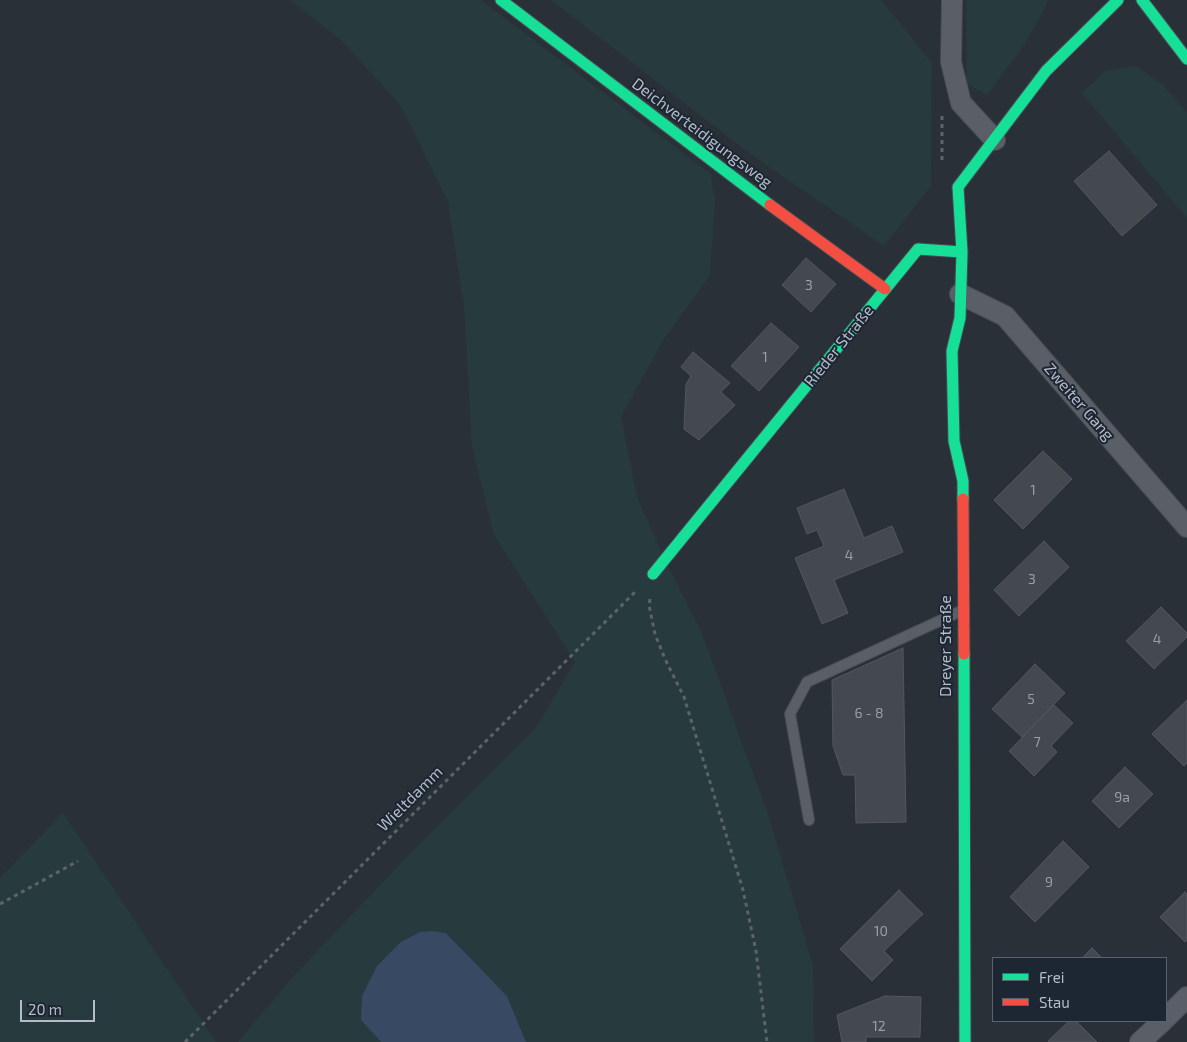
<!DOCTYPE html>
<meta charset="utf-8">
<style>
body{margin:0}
#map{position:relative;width:1187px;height:1042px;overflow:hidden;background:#2a3038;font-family:"Exo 2",sans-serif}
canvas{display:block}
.legend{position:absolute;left:992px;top:957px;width:175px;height:65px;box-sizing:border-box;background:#1d2633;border:1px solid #59626f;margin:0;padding:6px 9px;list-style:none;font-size:15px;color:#b4bcc9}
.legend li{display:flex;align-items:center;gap:10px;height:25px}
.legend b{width:25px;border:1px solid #59626f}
.scale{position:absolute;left:20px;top:1000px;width:75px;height:22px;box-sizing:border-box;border:2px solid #b4bcc9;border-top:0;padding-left:6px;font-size:15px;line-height:18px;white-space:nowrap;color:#b4bcc9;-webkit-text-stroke:4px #1d2633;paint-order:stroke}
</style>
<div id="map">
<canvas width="1187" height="1042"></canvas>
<ul class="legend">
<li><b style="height:6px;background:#16e098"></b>Frei</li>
<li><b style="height:6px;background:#f24e42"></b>Stau</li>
</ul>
<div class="scale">20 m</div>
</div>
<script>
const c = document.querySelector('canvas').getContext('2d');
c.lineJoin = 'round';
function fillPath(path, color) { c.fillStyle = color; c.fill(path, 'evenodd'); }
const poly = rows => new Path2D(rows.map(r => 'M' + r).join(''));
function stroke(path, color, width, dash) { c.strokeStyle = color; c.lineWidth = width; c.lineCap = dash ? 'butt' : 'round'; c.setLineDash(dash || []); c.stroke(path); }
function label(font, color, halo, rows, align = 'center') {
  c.font = font + ' "Exo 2",sans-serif'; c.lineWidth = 4; c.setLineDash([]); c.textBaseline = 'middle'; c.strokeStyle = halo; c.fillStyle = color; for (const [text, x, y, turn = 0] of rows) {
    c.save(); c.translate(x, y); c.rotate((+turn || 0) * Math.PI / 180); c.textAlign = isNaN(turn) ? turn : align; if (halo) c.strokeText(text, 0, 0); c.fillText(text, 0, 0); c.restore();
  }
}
const green = poly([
 [290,0,481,0,711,174,715,202,710,275,662,342,621,417,637,497,666,562,701,631,767,811,813,965,814,1042,526,1042,507,996,446,933,361,1020,381,1042,238,1042,291,979,399,865,535,729,575,662,494,535,472,446,464,307,448,202,401,106,342,41],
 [551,0,881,0,932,63,931,186,884,246,749,153],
 [966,0,1048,0,1043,12,1022,48,987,95,967,84],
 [1136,66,1163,85,1187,112,1187,218,1082,93,1105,71],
 [63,813,216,1042,0,1042,0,878]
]);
const water = poly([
 [432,931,446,933,507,996,526,1042,381,1042,361,1020,362,996,377,966,401,942,420,932]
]);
const building = poly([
 [1109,151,1157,205,1122,236,1074,181,1109,151],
 [806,258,836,284,811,312,782,285,806,258],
 [771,323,799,347,759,391,731,366,771,323],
 [693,352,730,383,721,392,735,405,699,440,684,429,686,384,691,376,681,367,693,352],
 [1043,451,1072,479,1023,529,994,500,1043,451],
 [844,489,864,538,892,526,903,552,834,580,848,613,822,624,795,558,824,546,817,530,807,534,797,508,844,489],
 [1044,541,1069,567,1019,616,994,590,1044,541],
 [1161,607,1187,633,1187,637,1154,669,1126,641,1161,607],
 [903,648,906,822,856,823,855,775,843,775,833,746,832,680,903,648],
 [1035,664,1065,693,1022,737,992,709,1035,664],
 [1187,700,1187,763,1184,766,1152,734,1187,700],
 [1054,705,1073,723,1051,746,1057,752,1034,776,1009,751,1054,705],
 [1125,767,1153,794,1119,828,1092,801,1125,767],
 [1063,841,1089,867,1035,922,1010,897,1063,841],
 [899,890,923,914,884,951,893,960,872,981,840,949,899,890],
 [1185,892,1187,894,1187,940,1185,942,1160,917,1185,892],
 [1092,948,1102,958,1082,958,1092,948],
 [885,996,921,997,920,1037,866,1037,866,1042,842,1042,837,1015,885,996],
 [1069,1021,1076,1021,1097,1042,1050,1042,1048,1041,1069,1021]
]);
const path = poly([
 [942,116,942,164],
 [650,599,649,605,655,634,665,659,684,697,743,890,756,951,767,1042],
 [0,904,78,861],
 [185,1042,635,592]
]);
const lane = poly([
 [809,820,790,714,807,682,961,611]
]);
const street = poly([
 [952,0,951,62,961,103,995,140],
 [960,294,1005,316,1187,527],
 [1166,1018,1187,997],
 [1140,1042,1163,1021]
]);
const fast = poly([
 [501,0,770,205],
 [1142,0,1187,59],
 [963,499,963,481,954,441,952,351,960,318,962,252,958,187,1046,71,1118,0],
 [653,574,918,249,962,252],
 [964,654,965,1042]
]);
const jam = poly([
 [770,205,885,289],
 [963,499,964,654]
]);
const numberNames = [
 ["3",809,285],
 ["1",765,357],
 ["1",1033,490],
 ["4",849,555],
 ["3",1032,579],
 ["4",1157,639],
 ["5",1031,699],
 ["6 - 8",869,713],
 ["7",1037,742],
 ["9a",1122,797],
 ["9",1049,882],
 ["10",881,931],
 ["12",879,1026]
];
const streetNames = [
 ["Deichverteidigungsweg",702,133,37],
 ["Rieder Straße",839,346,-51],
 ["Zweiter Gang",1079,402,49],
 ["Dreyer Straße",946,646,-90],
 ["Wieltdamm",410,799,-45]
];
fillPath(green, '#273a3e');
fillPath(water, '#384963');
fillPath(building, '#444950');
stroke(building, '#52575f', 1);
stroke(lane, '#484c53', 12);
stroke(street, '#484c53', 22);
stroke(fast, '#484c53', 13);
stroke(jam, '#484c53', 13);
stroke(path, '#5d636a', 3, [4, 4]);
stroke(lane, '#5a5e66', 10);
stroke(street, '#5a5e66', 20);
stroke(fast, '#16e098', 11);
stroke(jam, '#f24e42', 11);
label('14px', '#989fab', null, numberNames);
label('16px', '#b4bcc9', '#1d2633', streetNames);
</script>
